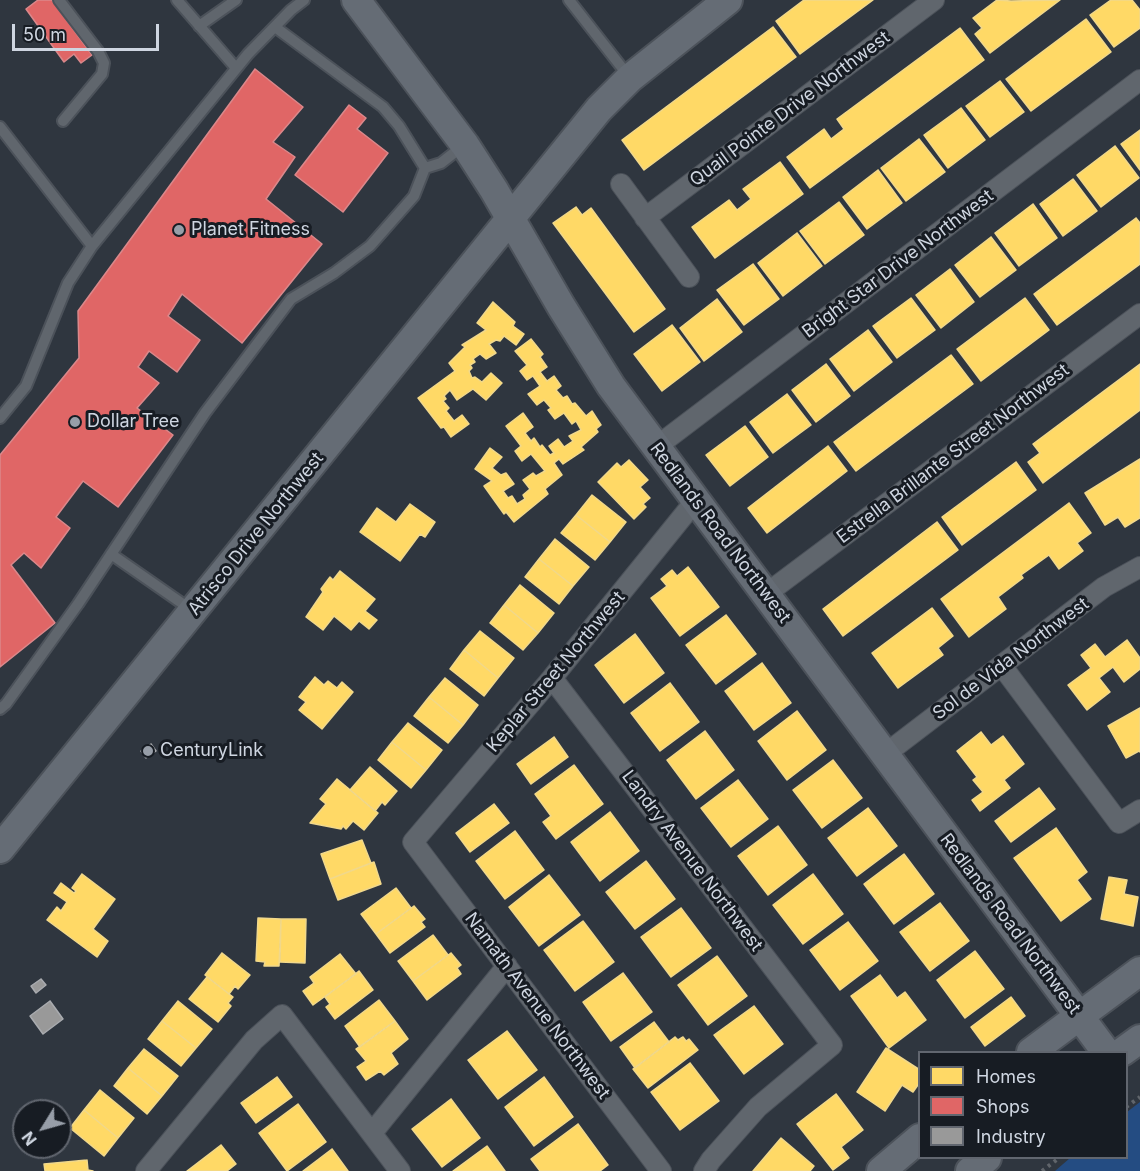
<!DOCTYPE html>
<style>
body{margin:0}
#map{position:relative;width:1140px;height:1171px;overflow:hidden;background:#2f363f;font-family:Inter,sans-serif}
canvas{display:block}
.legend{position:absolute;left:918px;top:1051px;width:210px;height:108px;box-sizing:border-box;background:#171c23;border:2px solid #61666f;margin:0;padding:8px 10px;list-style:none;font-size:18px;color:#cfd6e1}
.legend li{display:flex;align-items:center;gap:12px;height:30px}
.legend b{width:30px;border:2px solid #61666f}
.north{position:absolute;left:12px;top:1099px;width:60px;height:60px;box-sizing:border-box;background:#171c23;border:2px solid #61666f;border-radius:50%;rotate:233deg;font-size:16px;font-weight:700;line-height:24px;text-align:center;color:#cfd6e1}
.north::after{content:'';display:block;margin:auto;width:21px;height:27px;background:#979ea8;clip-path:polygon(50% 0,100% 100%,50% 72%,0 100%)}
.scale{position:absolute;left:12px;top:24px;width:147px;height:27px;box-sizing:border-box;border:3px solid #cfd6e1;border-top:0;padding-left:8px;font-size:18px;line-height:21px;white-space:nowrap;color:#cfd6e1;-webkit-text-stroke:4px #171c23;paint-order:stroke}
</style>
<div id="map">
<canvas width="1140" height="1171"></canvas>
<ul class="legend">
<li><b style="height:16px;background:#ffd966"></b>Homes</li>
<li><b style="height:16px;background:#e06666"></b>Shops</li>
<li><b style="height:16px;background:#999"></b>Industry</li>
</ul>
<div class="north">N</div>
<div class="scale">50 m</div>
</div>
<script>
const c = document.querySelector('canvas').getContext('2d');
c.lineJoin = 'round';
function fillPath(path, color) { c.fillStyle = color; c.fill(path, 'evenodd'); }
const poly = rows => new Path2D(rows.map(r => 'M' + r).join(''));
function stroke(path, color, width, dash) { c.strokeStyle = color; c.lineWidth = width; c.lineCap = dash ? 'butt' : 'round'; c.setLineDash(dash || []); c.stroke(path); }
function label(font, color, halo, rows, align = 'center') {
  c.font = font + ' Inter,sans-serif'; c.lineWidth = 6; c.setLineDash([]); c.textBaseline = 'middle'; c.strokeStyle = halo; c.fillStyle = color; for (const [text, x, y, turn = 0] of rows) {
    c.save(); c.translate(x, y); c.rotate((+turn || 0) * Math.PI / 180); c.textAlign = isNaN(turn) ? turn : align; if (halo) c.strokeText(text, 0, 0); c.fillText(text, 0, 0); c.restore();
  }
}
const green = poly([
 [1140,1102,1140,1171,1055,1171,1070,1158,1126,1158,1127,1112]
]);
const homes = poly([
 [804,0,873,0,800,54,776,21,804,0],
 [997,0,1011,1,1060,0,990,53,975,34,982,28,973,18,997,0],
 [1111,0,1132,0,1140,10,1140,28,1114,47,1090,15,1111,0],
 [1086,19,1111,52,1031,111,1006,79,1086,19],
 [773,27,796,57,644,170,622,140,773,27],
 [960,28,984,60,810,188,787,157,824,129,831,139,844,129,837,119,960,28],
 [1000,81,1024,112,990,137,966,106,1000,81],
 [961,108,985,140,948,168,924,135,961,108],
 [1140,130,1140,170,1121,144,1140,130],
 [919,139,945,172,906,201,881,168,919,139],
 [1115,146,1139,178,1101,207,1077,175,1115,146],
 [780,162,803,194,715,258,692,227,729,200,737,210,751,199,743,189,780,162],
 [878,170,902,203,867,229,843,197,878,170],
 [1073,179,1097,211,1063,236,1040,204,1073,179],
 [839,202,864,235,825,264,800,231,839,202],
 [1033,204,1057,238,1019,266,995,233,1033,204],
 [576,207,582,215,591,208,665,309,634,332,553,223,576,207],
 [1136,218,1140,223,1140,264,1057,325,1034,294,1136,218],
 [797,233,822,266,783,296,758,263,797,233],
 [991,237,1016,270,980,297,955,265,991,237],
 [753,264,779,299,744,325,717,290,753,264],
 [950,269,974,302,941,328,916,295,950,269],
 [911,298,935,330,897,358,873,326,911,298],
 [1025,298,1049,330,981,381,957,349,1025,298],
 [717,299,742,332,704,361,680,328,717,299],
 [493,302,515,322,513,326,524,334,516,345,504,336,500,341,496,340,489,344,496,353,486,359,480,354,473,359,475,362,470,365,472,368,469,371,472,378,475,377,482,382,491,373,502,383,486,400,473,389,457,400,450,390,444,396,446,399,443,401,449,408,446,411,454,421,462,415,469,424,451,437,444,427,441,428,418,398,455,371,449,363,465,347,462,345,486,330,477,323,493,302],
 [672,325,700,362,662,391,634,354,672,325],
 [868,330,892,362,854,391,830,359,868,330],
 [531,339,543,354,540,357,547,367,540,372,547,381,554,376,561,386,556,390,563,398,567,396,572,404,575,403,586,416,592,411,601,425,596,429,598,432,581,447,584,450,563,464,559,459,554,463,562,475,545,489,548,494,514,522,506,512,504,514,484,486,492,481,475,469,490,448,502,457,492,468,501,475,506,473,514,484,503,491,508,498,512,496,517,504,525,499,523,495,530,489,523,480,533,473,536,476,545,471,531,454,522,461,515,451,521,446,506,426,523,413,533,427,525,433,531,441,534,438,540,447,542,445,550,455,554,453,549,446,558,439,564,447,573,441,569,436,581,430,576,421,572,424,564,413,555,419,548,410,551,408,544,400,537,405,528,394,540,386,533,376,527,380,520,371,527,365,515,351,531,339],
 [951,355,973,384,856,471,834,442,951,355],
 [826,364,850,396,816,422,792,390,826,364],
 [1140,364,1140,410,1043,483,1028,462,1040,453,1033,444,1140,364],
 [787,394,811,425,773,453,750,422,787,394],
 [745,426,768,457,730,486,706,455,745,426],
 [828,446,847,471,767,533,748,508,828,446],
 [1140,459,1140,518,1125,527,1118,517,1105,525,1085,493,1140,459],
 [629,460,648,480,640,487,650,498,643,504,646,507,634,519,598,482,617,463,621,467,629,460],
 [1016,462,1036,490,962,545,942,517,1016,462],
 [592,495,626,522,610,542,576,515,592,495],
 [1069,503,1091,533,1077,543,1083,551,1059,569,1049,555,1021,575,1023,578,998,597,1006,609,969,637,941,599,1069,503],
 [410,504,435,522,425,537,420,534,400,561,360,532,377,508,396,522,410,504],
 [576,515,610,542,595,560,561,533,576,515],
 [937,522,958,550,843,636,823,609,937,522],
 [555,539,589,567,573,586,539,559,555,539],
 [539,559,573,586,559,604,525,577,539,559],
 [688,567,719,607,680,636,651,598,667,586,661,579,672,570,677,576,688,567],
 [340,571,375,599,365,611,377,620,369,629,359,621,351,630,334,616,323,630,306,617,323,592,321,589,330,577,333,580,340,571],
 [520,585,554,613,538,633,504,605,520,585],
 [504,605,538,633,523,650,490,623,504,605],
 [932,608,953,636,938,648,943,655,898,688,872,653,932,608],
 [726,615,756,654,716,684,686,645,726,615],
 [480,631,514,658,498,678,464,650,480,631],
 [635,634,664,673,624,703,595,665,635,634],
 [1127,640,1140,658,1140,669,1124,682,1113,667,1099,678,1110,692,1087,710,1068,685,1091,668,1081,655,1095,644,1105,657,1127,640],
 [464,650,498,678,484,696,450,669,464,650],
 [762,663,791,703,754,730,725,691,762,663],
 [315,677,324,685,328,681,337,688,342,682,353,692,322,729,299,710,306,702,299,697,315,677],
 [445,678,478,705,463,725,429,697,445,678],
 [670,683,699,722,660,751,631,713,670,683],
 [429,697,463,725,448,743,414,716,429,697],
 [1140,708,1140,752,1139,751,1126,758,1108,726,1140,708],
 [797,711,826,750,787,780,758,741,797,711],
 [408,723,442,750,426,770,392,742,408,723],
 [705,731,734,770,696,799,667,760,705,731],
 [981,732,991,745,1003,736,1024,764,1004,780,1010,788,980,811,972,800,983,792,973,780,977,777,957,751,981,732],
 [554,737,568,757,531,784,517,764,554,737],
 [392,742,426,770,411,788,378,760,392,742],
 [833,760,862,798,822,828,793,790,833,760],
 [574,765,603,804,556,839,543,822,551,816,535,794,574,765],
 [370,767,397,791,385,805,382,802,375,811,350,790,370,767],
 [337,779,378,813,364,830,353,821,346,829,343,826,341,829,310,823,326,804,320,799,337,779],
 [738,780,768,819,731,847,701,808,738,780],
 [1039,788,1055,809,1011,842,995,821,1039,788],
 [494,804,509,823,470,852,456,833,494,804],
 [868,808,897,846,857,876,828,838,868,808],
 [610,812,639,851,600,881,571,842,610,812],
 [778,826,807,865,768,895,738,856,778,826],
 [1056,828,1087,872,1077,880,1091,899,1061,921,1014,858,1056,828],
 [515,831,544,870,505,899,476,861,515,831],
 [362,840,371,863,330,879,321,854,362,840],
 [904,854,934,894,894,924,864,884,904,854],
 [646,861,675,899,635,929,606,892,646,861],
 [374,862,381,884,338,900,330,879,374,862],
 [82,874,115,899,93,929,108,941,97,957,47,920,57,907,61,911,67,902,54,893,61,883,74,893,76,891,72,888,82,874],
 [813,874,843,914,803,944,773,905,813,874],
 [549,875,580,915,539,946,509,907,549,875],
 [1109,877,1127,880,1124,894,1138,897,1133,926,1101,919,1109,877],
 [396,888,411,908,376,934,361,914,396,888],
 [940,903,969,941,930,971,900,932,940,903],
 [414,906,425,919,421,922,425,927,390,953,376,934,414,906],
 [681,908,711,948,671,977,641,937,681,908],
 [258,918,281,919,279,966,264,966,265,962,256,961,258,918],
 [281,919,306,919,305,963,280,962,281,919],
 [583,921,614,962,575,991,544,950,583,921],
 [848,922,878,961,840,990,810,950,848,922],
 [433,935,448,955,413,981,398,961,433,935],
 [975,951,1004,989,965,1018,937,980,975,951],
 [222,953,250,975,238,989,235,986,229,994,205,975,222,953],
 [451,953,461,965,457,968,461,974,427,1000,413,981,451,953],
 [340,954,356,974,313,1005,303,991,314,983,310,977,340,954],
 [717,956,747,996,708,1025,678,985,717,956],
 [359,971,373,990,335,1019,326,1007,330,1004,325,997,359,971],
 [623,973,652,1012,611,1041,583,1002,623,973],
 [880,975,897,998,905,992,926,1020,889,1048,851,996,880,975],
 [207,977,233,997,228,1003,231,1006,218,1022,189,999,207,977],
 [1011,997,1025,1016,985,1046,971,1027,1011,997],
 [379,1000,395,1021,360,1047,345,1026,379,1000],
 [178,1001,212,1029,196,1048,162,1021,178,1001],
 [754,1006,783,1044,744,1074,714,1035,754,1006],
 [162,1021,196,1048,181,1066,148,1039,162,1021],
 [395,1021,408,1039,391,1053,398,1064,384,1075,380,1071,366,1080,357,1067,366,1061,356,1049,395,1021],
 [654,1022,669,1042,635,1068,620,1047,654,1022],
 [507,1031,537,1070,498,1099,468,1060,507,1031],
 [675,1037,678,1040,683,1037,686,1041,689,1039,698,1050,648,1088,633,1069,675,1037],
 [886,1048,920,1070,920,1082,913,1092,902,1085,885,1111,857,1092,886,1048],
 [144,1049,178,1076,162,1096,128,1068,144,1049],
 [690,1063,719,1101,680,1130,651,1092,690,1063],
 [128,1068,162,1096,147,1114,114,1086,128,1068],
 [277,1077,292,1097,256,1123,241,1103,277,1077],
 [544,1077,573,1117,534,1146,505,1107,544,1077],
 [100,1090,134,1118,118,1138,84,1110,100,1090],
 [836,1094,863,1130,841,1147,849,1158,833,1170,797,1124,836,1094],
 [451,1099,480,1138,442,1167,412,1129,451,1099],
 [298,1104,326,1142,287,1171,259,1133,298,1104],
 [84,1110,118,1138,104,1156,70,1128,84,1110],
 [578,1124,608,1165,600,1171,540,1171,531,1159,578,1124],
 [781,1138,814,1166,810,1171,753,1171,781,1138],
 [221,1145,236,1164,227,1171,187,1171,221,1145],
 [487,1146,505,1171,453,1171,487,1146],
 [332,1149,348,1171,303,1171,332,1149],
 [87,1160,88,1170,93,1171,45,1171,44,1164,87,1160]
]);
const shops = poly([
 [38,0,52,0,92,55,81,63,74,54,64,62,26,9,38,0],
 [255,69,303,107,273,142,295,157,266,199,322,244,242,343,182,294,168,316,200,340,177,372,149,351,138,367,159,383,137,408,173,435,118,507,83,481,56,517,70,528,41,568,24,553,11,565,55,623,0,667,0,455,79,358,78,311,255,69],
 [349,105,366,118,357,129,388,153,343,212,295,175,349,105]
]);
const industry = poly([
 [151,744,156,751,146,758,141,751,151,744],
 [41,979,46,985,36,993,31,986,41,979],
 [50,1001,63,1019,43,1034,30,1016,50,1001]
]);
const path = poly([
 [1126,1107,1140,1097],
 [1042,1171,1059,1158]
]);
const lane = poly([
 [59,0,98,51,104,63,102,74,63,121],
 [177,0,236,68],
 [569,0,630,78],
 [199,26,236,0],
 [275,27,383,107,399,126,425,168],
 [0,127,92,246],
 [0,418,26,386,68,283,92,246,248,54,291,10,304,0],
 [111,554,193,611],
 [0,709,6,704,78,604,205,413,291,299,334,273,370,246,414,196,425,168,441,163,464,145]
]);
const street = poly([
 [621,184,689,277],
 [645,218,934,0],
 [656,447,1140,80],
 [766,594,1140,314],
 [1002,666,1119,823,1140,810],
 [552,678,832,1045,758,1107,711,1160,704,1171],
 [884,755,1104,587,1140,567],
 [372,1133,507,966],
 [146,1171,254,1040,282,1015,400,1171],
 [661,1171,413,842,552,678,696,500]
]);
const secondary = poly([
 [356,0,465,145,494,190,561,306,611,386,1106,1052],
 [0,849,599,109,630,78,728,0],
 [1031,1052,1140,971],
 [1122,1052,1140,1039],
 [881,1171,920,1138],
 [970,1171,987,1158]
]);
const markers = [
 [179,230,6,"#979ea8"],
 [75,422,6,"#979ea8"],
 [148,751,6,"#979ea8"]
];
const streetNames = [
 ["Quail Pointe Drive Northwest",790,109,-37],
 ["Bright Star Drive Northwest",898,264,-37],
 ["Estrella Brillante Street Northwest",953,454,-37],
 ["Redlands Road Northwest",720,533,53],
 ["Atrisco Drive Northwest",256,534,-51],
 ["Sol de Vida Northwest",1011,659,-37],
 ["Keplar Street Northwest",556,672,-50],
 ["Landry Avenue Northwest",692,861,53],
 ["Redlands Road Northwest",1010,924,53],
 ["Namath Avenue Northwest",537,1006,53]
];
const poiNames = [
 ["Planet Fitness",191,230],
 ["Dollar Tree",87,422],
 ["CenturyLink",160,751]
];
fillPath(green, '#244c82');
fillPath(homes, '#ffd966');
stroke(homes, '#f1d88b', 1.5);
fillPath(shops, '#e06666');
stroke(shops, '#db888b', 1.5);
fillPath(industry, '#999');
stroke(industry, '#a9abaf', 1.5);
stroke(lane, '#4c525a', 14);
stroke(street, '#4c525a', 22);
stroke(secondary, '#4c525a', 32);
stroke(path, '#60656b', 4, [3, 4.5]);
stroke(lane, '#60666d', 10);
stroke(street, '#60666d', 20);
stroke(secondary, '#656c75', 28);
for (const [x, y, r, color] of markers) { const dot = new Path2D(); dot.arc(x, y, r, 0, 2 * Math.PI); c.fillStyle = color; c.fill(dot); stroke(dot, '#171c23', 2); }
label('18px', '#cfd6e1', '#171c23', streetNames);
label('18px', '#cfd6e1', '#171c23', poiNames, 'left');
</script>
